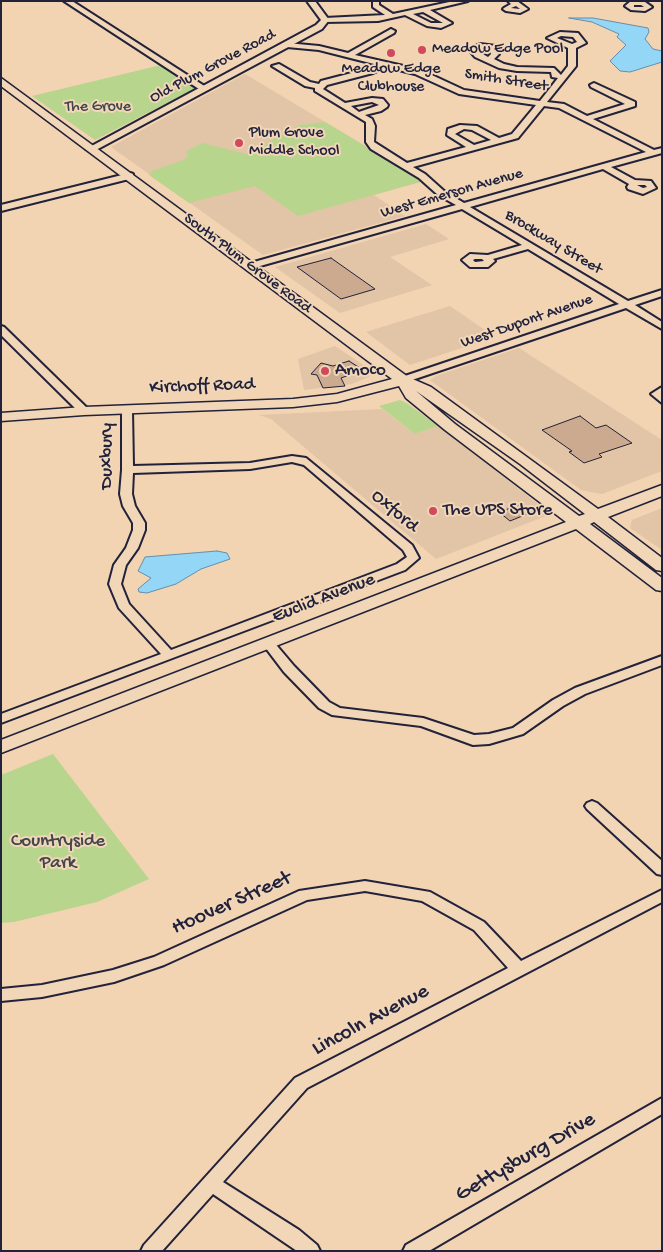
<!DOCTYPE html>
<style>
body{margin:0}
#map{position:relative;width:663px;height:1252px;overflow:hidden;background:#f2d3b2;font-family:"Gochi Hand",sans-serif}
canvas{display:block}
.frame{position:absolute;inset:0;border:2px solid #22223b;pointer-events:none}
</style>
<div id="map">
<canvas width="663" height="1252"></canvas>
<div class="frame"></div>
</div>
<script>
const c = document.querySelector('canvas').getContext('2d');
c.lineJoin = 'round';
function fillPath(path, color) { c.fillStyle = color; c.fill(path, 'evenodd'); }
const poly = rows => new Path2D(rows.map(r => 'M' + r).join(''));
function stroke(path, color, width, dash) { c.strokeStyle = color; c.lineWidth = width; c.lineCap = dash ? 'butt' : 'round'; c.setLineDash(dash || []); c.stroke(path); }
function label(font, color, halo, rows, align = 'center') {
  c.font = font + ' "Gochi Hand",sans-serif'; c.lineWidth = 4; c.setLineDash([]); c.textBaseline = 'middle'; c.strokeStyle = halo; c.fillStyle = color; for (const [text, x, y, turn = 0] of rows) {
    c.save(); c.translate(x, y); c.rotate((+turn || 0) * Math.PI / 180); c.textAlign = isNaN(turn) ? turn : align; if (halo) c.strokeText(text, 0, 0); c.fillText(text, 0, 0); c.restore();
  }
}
const built = poly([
 [245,74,417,177,420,182,374,195,405,216,263,255,111,147],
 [426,224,449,239,390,257,432,285,340,313,275,267],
 [450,306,495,337,410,365,366,332],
 [335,346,371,370,369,377,352,384,304,390,298,359],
 [519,348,662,440,662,471,602,494,581,490,430,380,436,376],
 [382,409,415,434,438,426,551,514,436,559,271,419,259,415],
 [662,508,662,550,630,528,632,520]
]);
const green = poly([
 [161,65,196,88,95,140,32,96],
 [325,122,417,177,420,182,298,216,255,186,189,203,149,175,152,171,183,160,188,156,186,151,203,143,246,154,300,125],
 [400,400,408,404,438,426,415,434,379,406],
 [53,754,149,879,97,902,14,922,1,923,1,775]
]);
const water = poly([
 [569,18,593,18,648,28,649,32,645,39,653,49,662,51,662,62,630,72,620,71,610,61,626,45,617,37,619,34,592,22,569,18],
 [217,551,227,553,230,559,201,569,176,584,147,593,139,592,138,589,151,578,138,571,145,557,217,551]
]);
const building = poly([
 [331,258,375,289,341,299,297,267,331,258],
 [349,361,363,370,341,378,345,386,323,388,317,375,311,374,321,363,333,366,349,361],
 [580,416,596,428,606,425,632,443,599,454,602,457,584,463,569,452,572,451,542,430,580,416],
 [522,504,532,512,510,521,499,512,522,504]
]);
const minor = poly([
 [64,1,72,1,209,89,202,91,64,1],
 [373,1,379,1,379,5,393,14,454,1,468,1,430,10,452,23,441,28,427,26,405,15,378,21,325,22,322,20,325,18,385,15,373,7,373,1],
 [423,12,443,23,431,23,413,14,423,12],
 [508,1,517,1,528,9,520,13,506,11,503,9,504,8,511,4,508,1],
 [516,6,520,9,511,8,516,6],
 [631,1,645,2,652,7,645,11,631,10,625,6,631,1],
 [634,5,641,5,644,7,634,7,634,5],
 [391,29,395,31,394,33,355,55,421,70,464,90,540,101,558,78,552,77,551,72,517,71,499,68,475,57,468,49,480,44,496,46,499,54,494,59,504,64,517,67,554,68,561,75,568,66,568,48,547,38,560,32,578,33,586,43,576,48,576,66,547,102,564,104,587,116,625,104,591,87,590,85,594,83,635,102,635,106,593,119,654,150,662,148,662,153,611,167,635,180,651,181,656,188,643,194,628,189,627,187,629,184,603,169,470,207,628,301,662,290,662,296,635,305,662,322,662,329,626,308,403,383,398,380,399,378,619,304,528,249,493,259,495,261,488,267,470,267,462,260,470,254,488,255,522,245,462,209,253,268,247,268,247,264,456,205,438,195,419,178,371,149,366,142,366,122,315,91,315,88,305,86,272,66,279,64,310,82,319,84,321,81,367,69,378,65,319,50,287,47,283,45,287,43,319,46,348,53,391,29],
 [561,36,573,37,577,42,572,44,557,38,561,36],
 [481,48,490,50,491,54,488,57,481,53,477,50,481,48],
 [386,67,415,74,459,94,536,105,512,134,499,138,477,126,460,125,448,129,447,135,466,147,407,163,374,142,375,126,372,119,365,115,381,111,387,107,388,105,383,99,372,98,345,103,323,89,327,85,373,73,386,67],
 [372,102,379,105,359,112,351,106,372,102],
 [544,106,559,108,646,152,464,203,444,191,425,174,413,167,518,138,544,106],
 [464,129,472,130,491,140,474,145,455,134,464,129],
 [637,185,645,185,647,187,643,188,637,185],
 [475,259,482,259,484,261,475,262,473,260,475,259],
 [130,173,133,174,133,178,1,211,1,205,130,173],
 [1,326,4,327,88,409,88,413,80,413,1,335,1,326],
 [662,387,662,403,651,394,662,387],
 [127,407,132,410,133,466,250,463,292,456,306,458,412,545,419,558,405,570,1,723,1,714,161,654,119,608,109,584,114,565,126,548,133,530,133,523,123,506,120,494,122,470,122,410,127,407],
 [292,462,304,465,403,550,407,557,397,564,171,650,129,604,121,584,126,565,138,548,145,530,145,523,135,506,132,494,133,473,250,469,292,462],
 [268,639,272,640,294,666,329,702,340,708,423,718,474,735,489,734,513,728,553,700,575,688,662,656,662,665,585,694,563,706,523,734,489,744,473,745,421,726,332,715,319,708,284,672,262,643,268,639],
 [592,801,597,803,662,861,662,875,657,874,587,809,585,806,587,803,592,801],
 [365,881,430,892,484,922,521,961,662,890,662,902,307,1088,223,1182,299,1230,317,1245,320,1251,297,1251,213,1194,162,1251,141,1251,144,1245,295,1078,508,968,474,930,422,901,365,891,307,900,164,965,114,982,42,997,1,1001,1,989,42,985,113,970,154,957,299,891,365,881],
 [662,1098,662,1114,429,1251,403,1251,406,1245,662,1098]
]);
const tertiary = poly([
 [307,1,315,1,329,20,322,29,94,151,86,149,316,25,321,20,307,1]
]);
const secondary = poly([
 [1,78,408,377,431,387,598,509,662,485,662,496,608,517,662,558,662,571,656,570,594,522,590,524,662,578,662,591,656,590,576,529,1,753,1,740,566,522,445,430,406,398,399,386,337,402,293,407,84,415,1,421,1,413,84,407,293,399,337,394,392,379,1,86,1,78],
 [416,391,520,464,585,514,579,516,455,424,416,391]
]);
const markers = [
 [422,50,5,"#d1495b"],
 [391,53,5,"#d1495b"],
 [239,143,5,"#d1495b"],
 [325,371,5,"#d1495b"],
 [433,511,5,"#d1495b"]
];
const farPoinames = [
 ["Meadow Edge Pool",432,50],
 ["Meadow Edge",391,70,"center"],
 ["Clubhouse",391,88,"center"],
 ["Plum Grove",249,134],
 ["Middle School",249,152]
];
const farStreetnames = [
 ["Old Plum Grove Road",213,67,-28],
 ["Smith Street",506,81,9],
 ["West Emerson Avenue",452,194,-16],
 ["Brockway Street",553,243,31],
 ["South Plum Grove Road",247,264,37],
 ["West Dupont Avenue",527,322,-19]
];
const farParknames = [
 ["The Grove",98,108]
];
const poiNames = [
 ["Amoco",335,371],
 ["The UPS Store",443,511]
];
const streetNames = [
 ["Kirchoff Road",202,387,-2],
 ["Duxbury",108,456,-90],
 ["Oxford",394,512,40],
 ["Euclid Avenue",324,599,-21]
];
const parkNames = [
 ["Countryside",58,842],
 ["Park",58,864]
];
const nearStreetnames = [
 ["Hoover Street",232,904,-24],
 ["Lincoln Avenue",371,1021,-28],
 ["Gettysburg Drive",526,1158,-30]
];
fillPath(built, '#e2c4a6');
fillPath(green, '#b8d58d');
fillPath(water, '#93d6f5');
stroke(water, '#668eab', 1);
fillPath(building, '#cbaa8f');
stroke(building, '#22223b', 1);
stroke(minor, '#22223b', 4);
stroke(tertiary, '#22223b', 4);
stroke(secondary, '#22223b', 3);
fillPath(minor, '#f1d6b8');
fillPath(tertiary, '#f1d6b8');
fillPath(secondary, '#f1d6b8');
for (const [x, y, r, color] of markers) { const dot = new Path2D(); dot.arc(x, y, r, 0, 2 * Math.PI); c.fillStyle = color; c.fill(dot); stroke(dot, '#f1d6b8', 2); }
label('16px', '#22223b', '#f1d6b8', farPoinames, 'left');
label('16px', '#22223b', '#f1d6b8', farStreetnames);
label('16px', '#40464b', '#f1d6b8', farParknames);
label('19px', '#22223b', '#f1d6b8', poiNames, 'left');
label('19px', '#22223b', '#f1d6b8', streetNames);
label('19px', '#40464b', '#f1d6b8', parkNames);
label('22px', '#22223b', '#f1d6b8', nearStreetnames);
</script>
